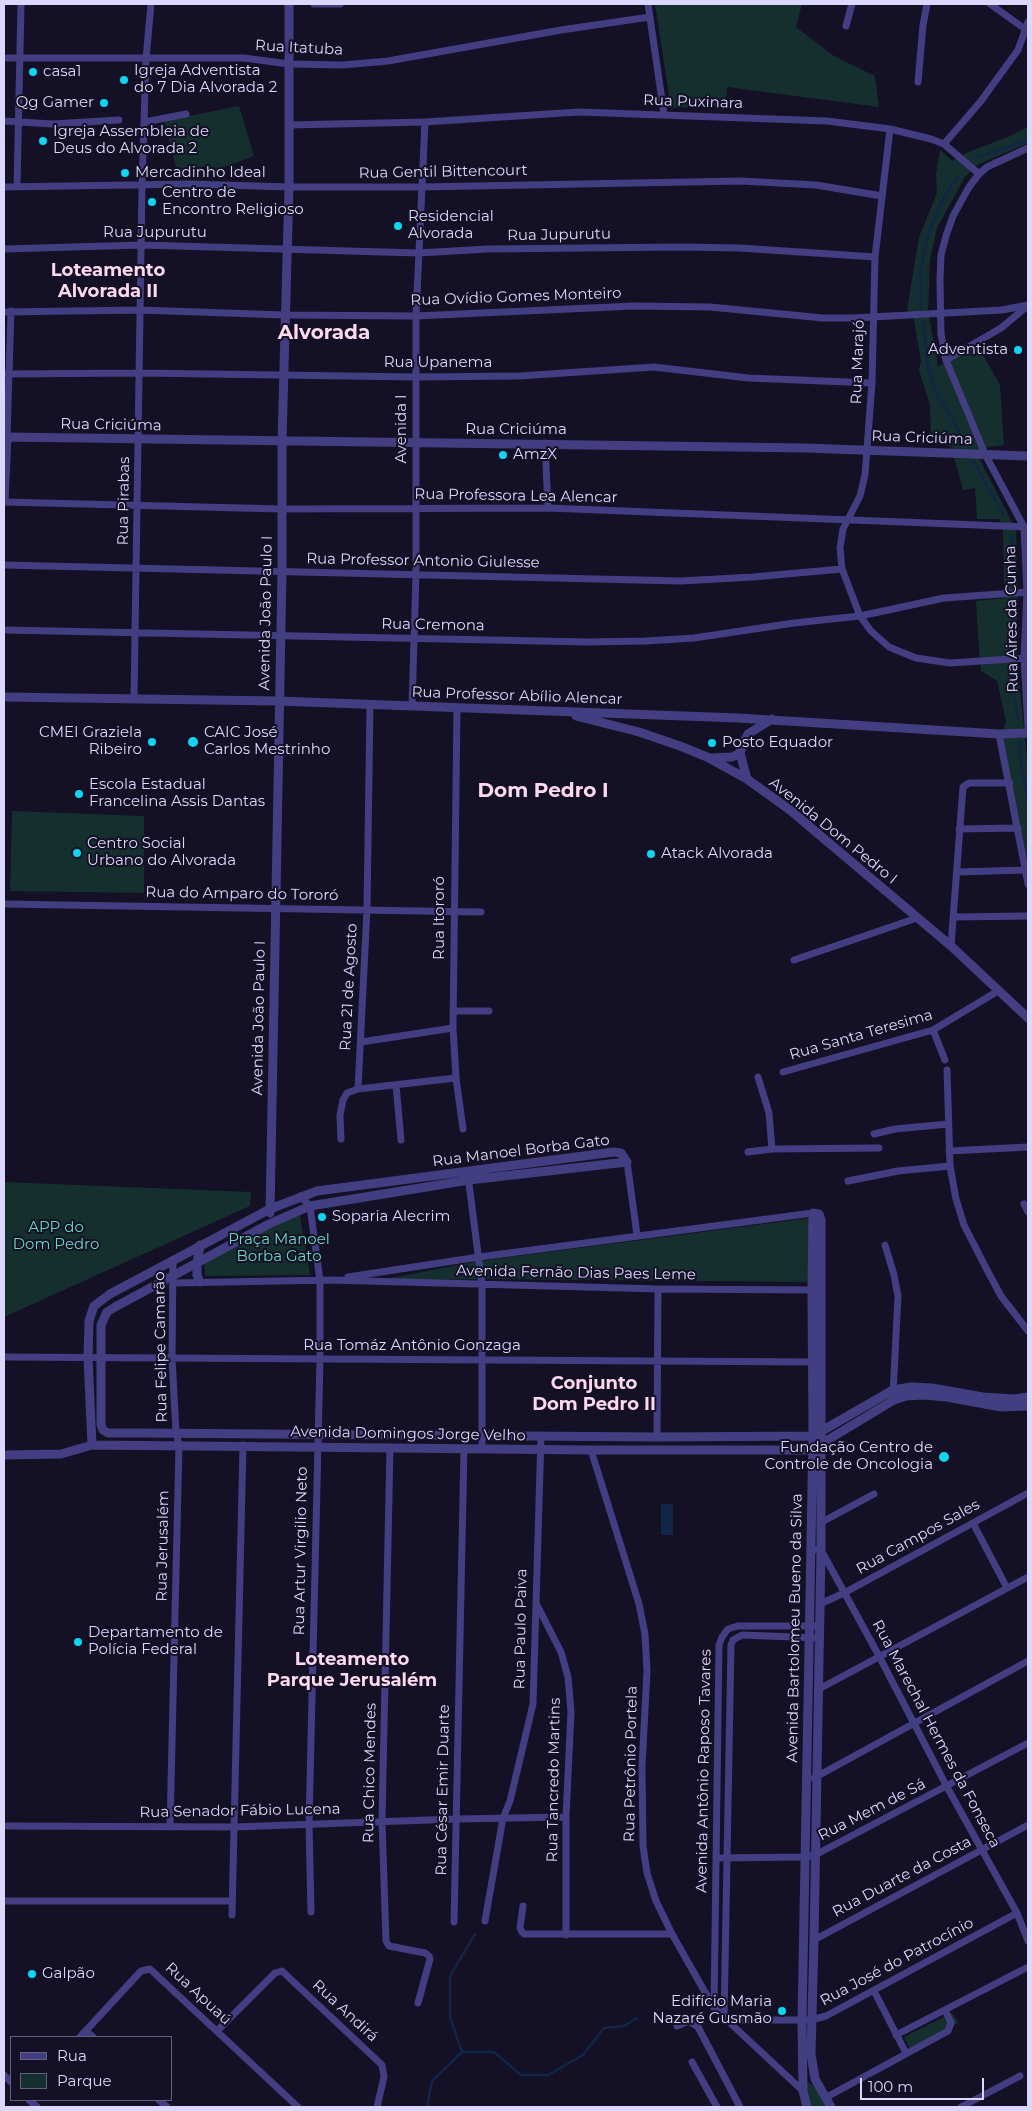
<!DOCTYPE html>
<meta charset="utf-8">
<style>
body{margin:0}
#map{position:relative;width:1032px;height:2111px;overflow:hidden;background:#141025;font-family:Montserrat,sans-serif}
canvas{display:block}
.frame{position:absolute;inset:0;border:5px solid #dcd7fd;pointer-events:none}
.legend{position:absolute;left:10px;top:2036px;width:162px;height:65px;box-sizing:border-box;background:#141025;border:1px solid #64607b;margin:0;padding:6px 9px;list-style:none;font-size:15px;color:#dcd7fd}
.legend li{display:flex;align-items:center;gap:10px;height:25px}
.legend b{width:25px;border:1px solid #64607b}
.scale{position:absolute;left:860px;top:2078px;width:124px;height:22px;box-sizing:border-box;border:2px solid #dcd7fd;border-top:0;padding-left:6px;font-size:15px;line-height:18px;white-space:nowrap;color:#dcd7fd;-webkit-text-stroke:4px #141025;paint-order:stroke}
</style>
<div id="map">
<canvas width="1032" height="2111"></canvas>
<div class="frame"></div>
<ul class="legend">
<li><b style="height:6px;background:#423e81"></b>Rua</li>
<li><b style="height:14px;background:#142f2e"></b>Parque</li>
</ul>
<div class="scale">100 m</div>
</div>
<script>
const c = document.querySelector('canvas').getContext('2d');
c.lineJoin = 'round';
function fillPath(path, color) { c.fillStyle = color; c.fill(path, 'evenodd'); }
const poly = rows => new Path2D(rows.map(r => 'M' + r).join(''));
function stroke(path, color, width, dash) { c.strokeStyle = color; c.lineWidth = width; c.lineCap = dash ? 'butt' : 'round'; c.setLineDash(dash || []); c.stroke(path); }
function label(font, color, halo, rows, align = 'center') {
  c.font = font + ' Montserrat,sans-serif'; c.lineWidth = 4; c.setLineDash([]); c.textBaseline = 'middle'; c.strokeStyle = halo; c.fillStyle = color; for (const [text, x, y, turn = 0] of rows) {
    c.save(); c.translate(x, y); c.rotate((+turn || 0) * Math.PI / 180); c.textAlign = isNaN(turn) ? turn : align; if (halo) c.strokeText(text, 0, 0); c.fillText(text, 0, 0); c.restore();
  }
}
const green = poly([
 [655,4,802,4,796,27,834,56,875,76,879,107,727,87,726,106,671,108],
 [239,106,254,156,209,173,207,166,177,171,164,121],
 [1028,127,1028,143,977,165,965,177,937,228,930,260,928,310,938,367,974,339,1000,385,1004,445,988,447,979,458,1016,530,1018,597,1016,650,1028,767,1028,878,1001,738,1006,721,997,681,981,671,979,650,976,601,1003,598,1004,586,1003,532,1000,519,977,519,975,488,963,490,951,446,931,443,930,405,919,370,921,361,914,320,907,310,919,237,937,193,936,174,940,150,952,161,968,152,1008,137],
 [12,811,144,816,144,893,10,891],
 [4,1182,251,1192,250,1206,4,1317],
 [299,1210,310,1275,205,1276,204,1260],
 [810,1218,809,1282,484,1279,375,1281,479,1261],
 [952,2013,958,2023,910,2049,904,2037],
 [804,2080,814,2086,826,2107,808,2107]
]);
const water = poly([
 [661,1504,673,1504,673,1535,661,1535]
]);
const stream = poly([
 [975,158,1015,145,1028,139],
 [921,310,921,267,929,232,944,197,958,176],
 [923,322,928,365,937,396,950,414,964,442],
 [973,461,1003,514],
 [1011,536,1013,579],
 [1010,647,1013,607],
 [1011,665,1017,719],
 [1019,738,1022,774,1028,797],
 [462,2052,494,2052,521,2075,548,2075,583,2055,604,2028,624,2026,637,2018],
 [427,2107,432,2081,462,2052,450,2017,450,1976,475,1934]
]);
const minor = poly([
 [314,4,340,4],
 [648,4,664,114],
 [990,4,1025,29],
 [846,26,852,4],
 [4,58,244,58,289,64,343,65,388,61,561,30,650,17],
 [918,82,923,25,927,4],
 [4,121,53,124,119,120],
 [145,122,186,114],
 [289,125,425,122,579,112,827,121,890,129,931,139,944,144,979,174],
 [890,129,875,257,872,383,865,475,860,496,843,529,840,548,842,569,860,616,871,631,889,647,916,658,950,663,1028,658],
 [944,144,981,101,1018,50,1028,22],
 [1028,148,987,167,979,174,969,187,953,216,946,236,941,255,940,280,941,334,946,360,985,454,1024,527,1027,592,1024,658,1028,727],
 [4,187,191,184,289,187,421,187,741,181,816,185,882,196],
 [17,187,21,4],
 [4,249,142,245,418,253,488,249,681,247,740,248,875,257],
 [4,312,140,310,285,315,416,316,634,306,710,307,823,318,853,318,1002,310,1028,305],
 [946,360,1001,328,1025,308],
 [4,374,140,373,416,377,519,376,654,367,748,378,872,383],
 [4,437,7,437,11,311],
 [545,443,548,508],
 [4,502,281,509,548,508,1028,527],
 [4,565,681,581,753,577,842,569],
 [4,630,588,642,646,641,694,638,794,623,860,616,944,598,1028,592],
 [134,699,142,185,146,59,151,4],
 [412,706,416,574,416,316,425,122],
 [457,708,453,1028,456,1078,463,1129],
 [999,734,1028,884],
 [959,829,1018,828],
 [957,872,1027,870],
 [4,904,481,912],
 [954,917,1028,916],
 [951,946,963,787,969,783,1010,783],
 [794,960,917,918],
 [453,1011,489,1011],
 [933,1030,945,1060],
 [361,1042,453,1028],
 [947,1070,950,1166,956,1199,964,1225,986,1268,1001,1296,1028,1331],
 [783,1072,933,1030,998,991],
 [758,1077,769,1113,772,1149],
 [396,1085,401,1140],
 [358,1089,367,909,370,705],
 [874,1134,895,1129,948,1124],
 [341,1139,340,1115,343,1100,347,1093,358,1089,456,1078],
 [949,1151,1028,1147],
 [748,1152,772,1149,879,1148],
 [627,1162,637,1235],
 [468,1176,482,1285,482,1449],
 [848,1181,898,1171,950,1166],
 [300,1196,310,1206,320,1281,320,1358,309,1824,311,1912],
 [1024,1204,1028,1212],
 [885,1245,894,1275,898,1296,893,1394],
 [348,1277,479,1257,813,1213],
 [173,1283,330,1280,658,1289,815,1290],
 [4,1357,815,1362],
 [657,1437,658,1289],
 [390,1448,382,1821,386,1941,389,1946,425,1953,429,1956,430,1959,418,2003],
 [591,1450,639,1604,645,1634,647,1671,642,1767,643,1846,647,1873,656,1901,672,1934,714,2008,803,2091],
 [820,1523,874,1494],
 [973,1523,1007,1588],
 [811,1549,821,1550,826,1559,879,1656,947,1787,1017,1913,1028,1941],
 [820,1604,844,1593,1028,1493],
 [537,1605,561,1652,568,1677,571,1712,566,1817,566,1935],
 [819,1689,1028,1577],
 [814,1778,1028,1661],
 [4,1826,234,1827,457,1819,566,1817],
 [170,1827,179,1445,176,1433,172,1358,173,1260],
 [717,1858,805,1857,815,1855,1028,1743],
 [4,1901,232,1901],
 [523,1906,520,1928,522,1932,524,1934,672,1934],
 [232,1915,243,1445],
 [485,1921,503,1818,510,1801,533,1704,541,1436],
 [454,1922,464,1449],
 [814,1940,1028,1825],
 [874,1991,906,2053],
 [714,2008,719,1645,722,1637,728,1629,738,1626,819,1626],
 [724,2019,731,1645,733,1640,742,1635,819,1638],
 [726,2020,811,2020,826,2016,1017,1913],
 [677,2026,689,2021,698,2027,740,2107],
 [86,2031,93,2037],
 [217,2031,275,1973,282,1971,382,2065,384,2077,377,2107],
 [896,2035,1028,1967],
 [80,2037,141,1971,150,1969,298,2107],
 [692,2062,717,2107],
 [4,2075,11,2082],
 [825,2098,948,2031,951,2023,945,2010],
 [29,2100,37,2107],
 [159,2100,167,2107],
 [961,2107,1020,2076]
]);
const tertiary = poly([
 [4,501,7,437,805,448,1028,456],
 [4,697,278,701,738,718,999,734,1028,733],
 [576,716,639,732,680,746,707,757,747,779,790,810,951,946,1028,1018],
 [710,758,732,757,740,753],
 [747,779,740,753,743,744,748,734,772,719],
 [270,1213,282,573,282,441,289,187,289,4],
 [200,1245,197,1263,197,1275,200,1282],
 [92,1445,88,1358,89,1321,94,1306,110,1294,270,1209,317,1191,614,1152,621,1153,627,1162,469,1180,310,1206,269,1224,115,1307,107,1312,101,1325,101,1425,103,1430,108,1433,140,1433,657,1437,813,1436,893,1390,911,1387,932,1388,983,1397,1014,1399,1028,1397],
 [816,1447,894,1400,906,1396,923,1395,947,1397,1001,1407,1028,1406],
 [4,1455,61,1454,92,1445,591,1450,813,1450],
 [807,2107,803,2091,802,2020,813,1436,812,1290,813,1213,819,1214,821,1220,821,1550,814,1940,811,2054,815,2079,831,2107]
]);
const markers = [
 [33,72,5,"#0fd5f0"],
 [124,80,5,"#0fd5f0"],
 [104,103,5,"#0fd5f0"],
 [43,141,5,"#0fd5f0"],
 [125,173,5,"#0fd5f0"],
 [152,202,5,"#0fd5f0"],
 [398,226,5,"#0fd5f0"],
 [1018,350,5,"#0fd5f0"],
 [503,455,5,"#0fd5f0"],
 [152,742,5,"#0fd5f0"],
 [193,742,6,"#0fd5f0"],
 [712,743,5,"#0fd5f0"],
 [79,794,5,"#0fd5f0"],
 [77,853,5,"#0fd5f0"],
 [651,854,5,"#0fd5f0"],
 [322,1217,5,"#0fd5f0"],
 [944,1457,6,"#0fd5f0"],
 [78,1642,5,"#0fd5f0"],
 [32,1974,5,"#0fd5f0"],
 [782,2011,5,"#0fd5f0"]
];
const streetNames = [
 ["Rua Itatuba",299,48,3],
 ["Rua Puxinara",693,102,2],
 ["Rua Gentil Bittencourt",443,172,-1],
 ["Rua Jupurutu",155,233],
 ["Rua Jupurutu",559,235,-1],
 ["Rua Ovídio Gomes Monteiro",516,297,-2],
 ["Rua Marajó",858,362,-88],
 ["Rua Upanema",438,363],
 ["Rua Criciúma",111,425,1],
 ["Avenida I",402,429,-90],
 ["Rua Criciúma",516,430],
 ["Rua Criciúma",922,438,2],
 ["Rua Professora Lea Alencar",516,496,1],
 ["Rua Pirabas",124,501,-89],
 ["Rua Professor Antonio Giulesse",423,561,1],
 ["Avenida João Paulo I",266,613,-89],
 ["Rua Aires da Cunha",1012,619,-91],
 ["Rua Cremona",433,625,1],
 ["Rua Professor Abílio Alencar",517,696,2],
 ["Avenida Dom Pedro I",833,831,39],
 ["Rua do Amparo do Tororó",242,894,1],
 ["Rua Itororó",440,918,-90],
 ["Rua 21 de Agosto",349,987,-87],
 ["Avenida João Paulo I",259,1018,-89],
 ["Rua Santa Teresima",861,1035,-16],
 ["Rua Manoel Borba Gato",521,1151,-7],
 ["Avenida Fernão Dias Paes Leme",576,1273,1],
 ["Rua Tomáz Antônio Gonzaga",412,1346],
 ["Rua Felipe Camarão",161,1347,-91],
 ["Avenida Domingos Jorge Velho",408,1434,1],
 ["Rua Campos Sales",918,1537,-29],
 ["Rua Jerusalém",163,1546,-89],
 ["Rua Artur Virgilio Neto",301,1551,-89],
 ["Avenida Bartolomeu Bueno da Silva",795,1628,-89],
 ["Rua Paulo Paiva",521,1629,-89],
 ["Rua Marechal Hermes da Fonseca",936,1734,62],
 ["Rua Petrônio Portela",631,1764,-89],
 ["Avenida Antônio Raposo Tavares",704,1771,-89],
 ["Rua Chico Mendes",370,1773,-89],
 ["Rua Tancredo Martins",554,1780,-89],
 ["Rua César Emir Duarte",443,1790,-89],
 ["Rua Mem de Sá",872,1810,-27],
 ["Rua Senador Fábio Lucena",240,1811,-1],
 ["Rua Duarte da Costa",902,1877,-28],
 ["Rua José do Patrocínio",897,1962,-28],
 ["Rua Apuaú",198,1994,43],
 ["Rua Andirá",345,2011,43]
];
const poiNames = [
 ["Igreja Adventista",134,71],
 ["do 7 Dia Alvorada 2",134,88],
 ["casa1",43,72],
 ["Qg Gamer",94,103,"right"],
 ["Igreja Assembleia de",53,132],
 ["Deus do Alvorada 2",53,149],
 ["Mercadinho Ideal",135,173],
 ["Centro de",162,193],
 ["Encontro Religioso",162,210],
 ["Residencial",408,217],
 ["Alvorada",408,234],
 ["Adventista",1008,350,"right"],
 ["AmzX",513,455],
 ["CMEI Graziela",142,733,"right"],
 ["Ribeiro",142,750,"right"],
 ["CAIC José",204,733],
 ["Carlos Mestrinho",204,750],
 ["Posto Equador",722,743],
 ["Escola Estadual",89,785],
 ["Francelina Assis Dantas",89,802],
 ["Centro Social",87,844],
 ["Urbano do Alvorada",87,861],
 ["Atack Alvorada",661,854],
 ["Soparia Alecrim",332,1217],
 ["Fundação Centro de",933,1448,"right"],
 ["Controle de Oncologia",933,1465,"right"],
 ["Departamento de",88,1633],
 ["Polícia Federal",88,1650],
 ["Galpão",42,1974],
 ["Edifício Maria",772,2002,"right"],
 ["Nazaré Gusmão",772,2019,"right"]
];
const parkNames = [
 ["APP do",56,1228],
 ["Dom Pedro",56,1245],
 ["Praça Manoel",279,1240],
 ["Borba Gato",279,1257]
];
const quarterNames = [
 ["Loteamento",108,271],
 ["Alvorada II",108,292],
 ["Conjunto",594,1384],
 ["Dom Pedro II",594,1405],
 ["Loteamento",352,1660],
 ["Parque Jerusalém",352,1681]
];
const districtNames = [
 ["Alvorada",324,333],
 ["Dom Pedro I",543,791]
];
fillPath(green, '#142f2e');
fillPath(water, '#112548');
stroke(stream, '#112548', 2.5);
stroke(minor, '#423e81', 7);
stroke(tertiary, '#423e81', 9);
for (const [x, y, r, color] of markers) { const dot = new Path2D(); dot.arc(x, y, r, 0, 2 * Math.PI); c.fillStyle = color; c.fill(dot); stroke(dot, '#141025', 2); }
label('15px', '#dcd7fd', '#141025', streetNames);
label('15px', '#dcd7fd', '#141025', poiNames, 'left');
label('15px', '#67d9be', '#141025', parkNames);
label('bold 18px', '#fdd9ef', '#141025', quarterNames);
label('bold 20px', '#fdd9ef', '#141025', districtNames);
</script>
